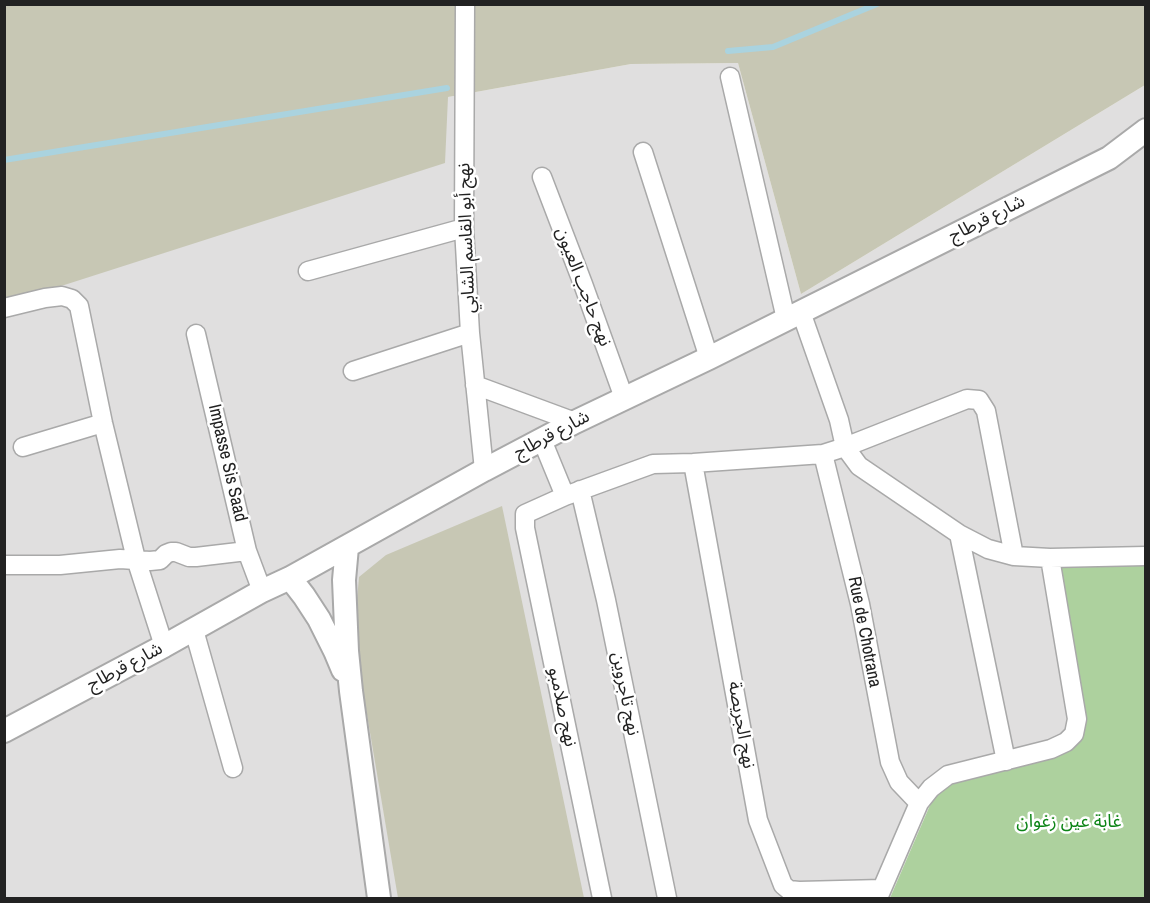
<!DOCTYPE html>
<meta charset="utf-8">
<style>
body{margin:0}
#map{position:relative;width:1150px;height:903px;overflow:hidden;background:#f2efe9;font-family:"Archivo Narrow",sans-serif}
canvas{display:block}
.frame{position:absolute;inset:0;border:6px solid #222;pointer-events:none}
</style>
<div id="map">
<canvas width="1150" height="903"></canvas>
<div class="frame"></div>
</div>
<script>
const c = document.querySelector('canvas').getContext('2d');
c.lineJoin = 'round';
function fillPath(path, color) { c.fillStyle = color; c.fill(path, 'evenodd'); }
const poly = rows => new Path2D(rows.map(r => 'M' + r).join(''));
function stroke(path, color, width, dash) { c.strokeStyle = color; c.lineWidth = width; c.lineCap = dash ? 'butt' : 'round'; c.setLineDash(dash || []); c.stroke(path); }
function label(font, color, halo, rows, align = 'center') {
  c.font = font + ' "Archivo Narrow","Noto Sans Arabic",sans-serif'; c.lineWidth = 5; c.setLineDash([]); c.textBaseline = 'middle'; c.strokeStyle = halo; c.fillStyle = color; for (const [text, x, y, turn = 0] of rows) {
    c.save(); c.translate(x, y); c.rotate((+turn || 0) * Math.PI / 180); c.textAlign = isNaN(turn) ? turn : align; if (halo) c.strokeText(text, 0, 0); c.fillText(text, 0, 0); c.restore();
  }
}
const residential = poly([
 [738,63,801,294,1145,85,1145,558,1079,739,940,782,890,898,5,898,5,304,448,97,631,64]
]);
const construction = poly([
 [5,5,1145,5,1145,85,801,294,738,63,631,64,448,97,445,163,5,304],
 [502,506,584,898,398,898,363,691,356,611,359,577,386,555]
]);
const forest = poly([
 [1145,558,1145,898,890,898,940,782,1079,739,1053,559]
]);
const stream = poly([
 [728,51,773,47,877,4],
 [4,160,447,88]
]);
const minor = poly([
 [465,4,464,228,470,333,484,470],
 [730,77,786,319],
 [643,152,709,358],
 [542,177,583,284,624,398],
 [308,271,464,228],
 [4,308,45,298,62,296,72,299,79,306,103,423,136,559,164,646],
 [801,312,839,420,845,447,967,399,979,400,986,411,1014,556],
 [196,334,247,551,262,591],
 [353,371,470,333],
 [475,385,575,422],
 [542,440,565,496],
 [23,447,103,423],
 [823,454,860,604,890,762,899,782,919,803],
 [693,463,758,820,783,885,789,890,799,891,882,889],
 [580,490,606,600,667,898],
 [959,534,1006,761],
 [4,565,60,565,120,559,150,561,160,560,166,554,171,552,176,552,189,557,196,557,247,551],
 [194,630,233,768],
 [602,898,525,528,525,514,565,496,653,464,693,463,823,454,845,447,859,466,959,534,988,549,1014,556,1050,558,1146,556],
 [878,898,919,803,931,788,948,775,1051,749,1066,742,1074,734,1077,719,1050,558]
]);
const tertiary = poly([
 [347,547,344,580,347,651,351,691,379,898],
 [290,578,304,596,319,619,335,651,343,670],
 [4,731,164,646,262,591,290,578,484,470,575,422,709,358,1109,158,1146,130]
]);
const streetNames = [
 ["شارع قرطاج",987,219,-27],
 ["نهج أبو القاسم الشابي",467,238,-92],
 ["نهج حاجب العيون",583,287,69],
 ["شارع قرطاج",552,435,-28],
 ["Impasse Sis Saad",227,463,77],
 ["Rue de Chotrana",864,632,79],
 ["شارع قرطاج",125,667,-28],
 ["نهج تاجروين",625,694,79],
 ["نهج صلامبو",562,707,78],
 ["نهج الجريصة",741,725,80]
];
const parkNames = [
 ["غابة عين زغوان",1069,822]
];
fillPath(residential, '#e0dfdf');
fillPath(construction, '#c7c7b4');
fillPath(forest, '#add19e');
stroke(stream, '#aad3df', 6);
stroke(minor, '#a9a9a9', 21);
stroke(tertiary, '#a9a9a9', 26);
stroke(minor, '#fff', 18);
stroke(tertiary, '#fff', 22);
label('18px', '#222', '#fff', streetNames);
label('18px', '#0c8416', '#fff', parkNames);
</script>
